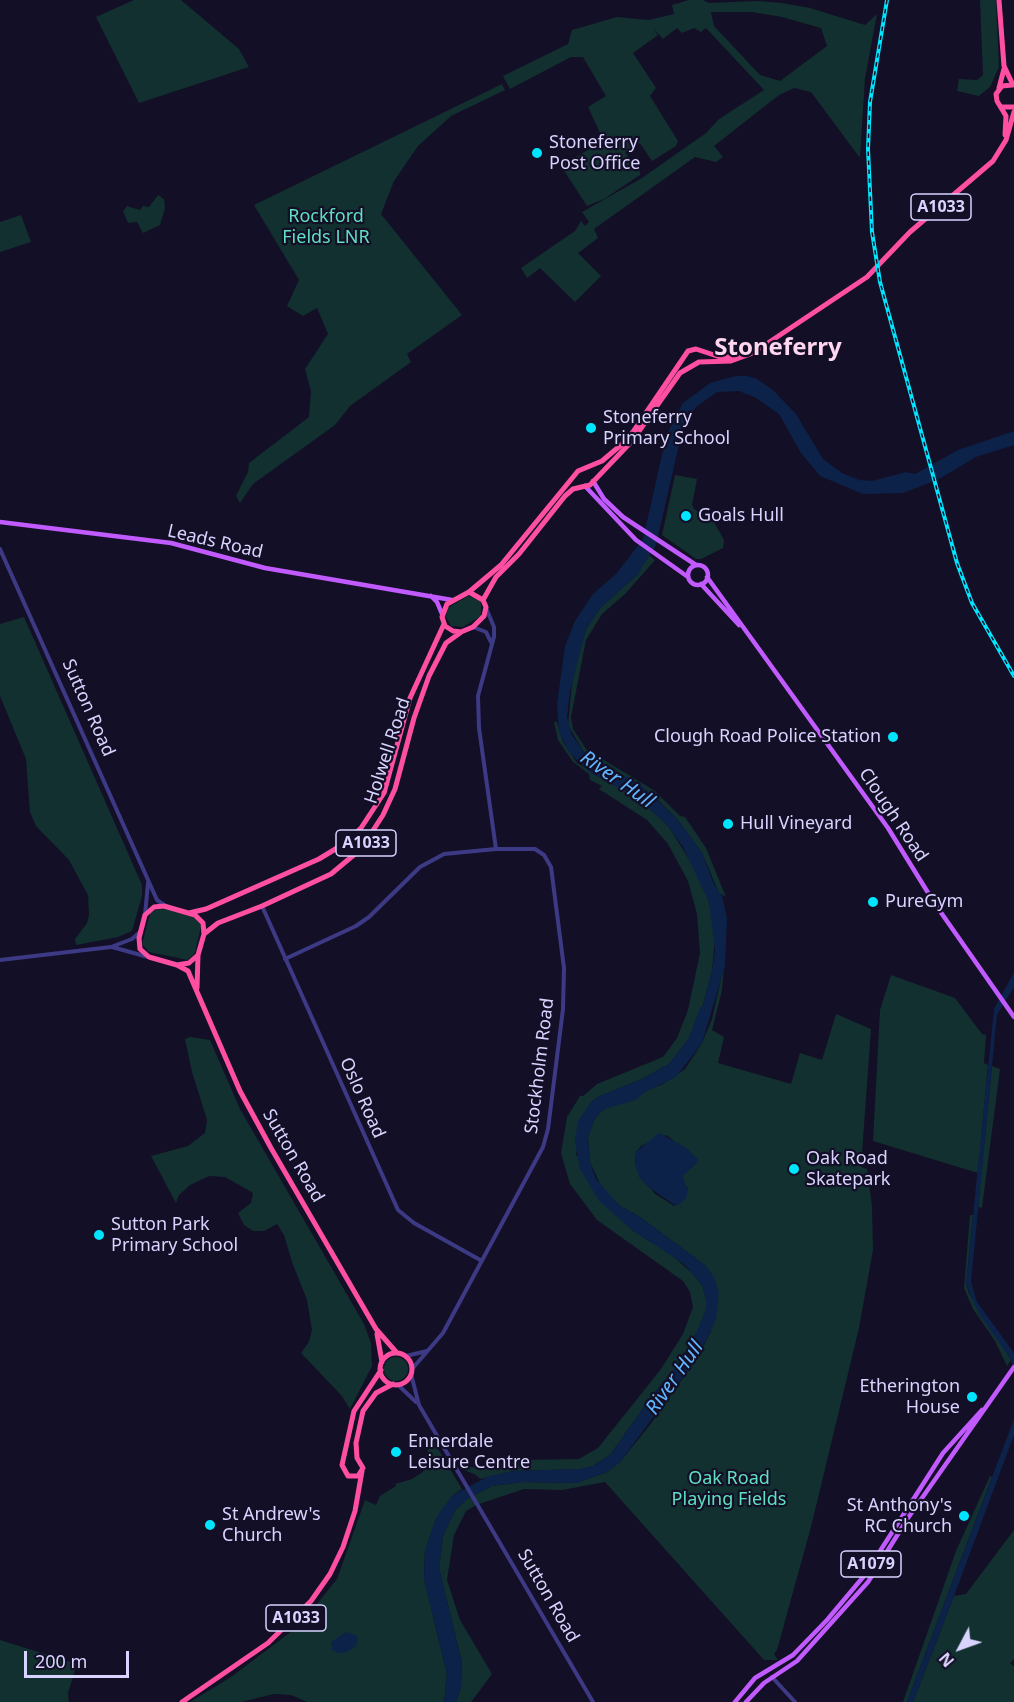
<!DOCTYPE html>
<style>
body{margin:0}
#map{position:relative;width:1014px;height:1702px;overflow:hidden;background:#130f26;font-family:"Noto Sans",sans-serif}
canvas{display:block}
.north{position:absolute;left:930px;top:1618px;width:60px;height:60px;-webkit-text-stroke:4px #130f26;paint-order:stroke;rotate:229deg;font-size:16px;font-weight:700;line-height:24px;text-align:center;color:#d9d4ff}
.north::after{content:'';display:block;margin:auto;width:21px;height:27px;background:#d9d4ff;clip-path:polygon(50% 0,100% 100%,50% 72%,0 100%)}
.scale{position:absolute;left:24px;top:1651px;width:105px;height:27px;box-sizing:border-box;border:3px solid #d9d4ff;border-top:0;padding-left:8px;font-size:18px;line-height:21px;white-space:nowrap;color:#d9d4ff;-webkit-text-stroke:4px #130f26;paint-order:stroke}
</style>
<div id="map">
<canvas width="1014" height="1702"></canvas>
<div class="north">N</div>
<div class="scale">200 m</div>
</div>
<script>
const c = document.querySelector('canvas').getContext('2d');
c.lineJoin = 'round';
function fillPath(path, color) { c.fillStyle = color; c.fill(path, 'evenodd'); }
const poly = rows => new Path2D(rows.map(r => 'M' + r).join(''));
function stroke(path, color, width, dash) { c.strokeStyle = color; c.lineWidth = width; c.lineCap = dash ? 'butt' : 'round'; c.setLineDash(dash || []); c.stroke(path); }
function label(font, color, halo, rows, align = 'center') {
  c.font = font + ' "Noto Sans",sans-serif'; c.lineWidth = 4.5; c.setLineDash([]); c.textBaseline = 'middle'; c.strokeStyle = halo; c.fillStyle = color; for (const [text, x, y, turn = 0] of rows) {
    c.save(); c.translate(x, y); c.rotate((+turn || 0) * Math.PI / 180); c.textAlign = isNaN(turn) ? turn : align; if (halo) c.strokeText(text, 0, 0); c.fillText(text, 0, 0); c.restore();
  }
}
const green = poly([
 [134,0,181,0,239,49,249,67,139,103,96,17],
 [689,0,703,0,709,3,757,1,782,3,810,8,865,25,877,14,865,78,860,158,811,92,794,88,779,95,714,146,723,157,716,162,695,157,594,229,598,238,578,253,601,276,575,302,540,268,527,278,521,268,575,231,581,221,585,226,589,222,582,212,642,178,706,133,719,119,764,90,706,28,701,32,694,28,682,33,677,28,663,39,653,28,658,35,633,53,656,88,650,96,678,141,676,146,652,161,640,143,625,152,637,171,640,170,640,175,604,199,587,206,561,166,596,145,600,133,588,107,606,96,583,57,571,57,510,89,503,76,568,44,572,30,617,17,648,20,674,14,672,5],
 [711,12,752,12,782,17,821,28,827,46,780,81,760,75,714,26],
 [980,0,996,0,999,67,990,87,979,96,957,91,959,79,977,80,983,75],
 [502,84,505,90,451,116,418,146,394,181,381,214,462,315,407,354,411,362,350,406,335,425,253,484,240,503,236,496,248,472,249,463,309,417,311,391,305,369,328,334,317,308,303,316,287,306,299,280,254,205],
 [158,195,164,199,165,208,160,225,143,233,137,222,128,223,123,211,127,206,140,210,143,206,149,207],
 [21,215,31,242,0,252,0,222],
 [675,475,697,479,692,505,694,509,714,522,724,540,723,548,701,559,696,559,662,535],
 [649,555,655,560,626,593,602,614,586,640,571,717,573,729,586,749,655,791,680,816,685,817,706,848,726,897,719,893,702,853,678,820,657,799,584,752,568,725,573,673,586,629,601,607,637,575],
 [468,596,478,598,481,603,481,616,463,627,451,626,446,617,448,608],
 [24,617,142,885,142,896,132,931,118,937,76,945,75,939,87,923,89,915,88,895,69,860,36,826,30,812,26,759,0,696,0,624],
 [554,722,557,722,563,742,577,763,639,799,669,827,692,864,709,902,715,939,712,971,703,1005,689,1038,669,1064,642,1079,600,1096,590,1103,576,1154,632,1230,673,1256,692,1273,702,1285,706,1299,706,1310,697,1332,680,1362,652,1396,610,1455,593,1466,581,1469,514,1471,480,1479,476,1475,464,1470,466,1466,479,1468,519,1460,579,1459,598,1448,661,1369,683,1334,693,1307,690,1292,683,1281,597,1220,570,1184,561,1153,567,1117,580,1096,583,1096,597,1084,663,1057,677,1038,688,1010,700,953,697,914,688,881,668,844,647,820,599,789,602,786,590,780,589,774,573,762,558,740],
 [167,909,196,918,201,926,195,953,188,960,149,952,142,944,150,914,155,910],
 [724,966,722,990,712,1030,724,1037,718,1063,791,1084,800,1053,822,1060,836,1014,871,1029,861,1167,867,1169,872,1206,873,1250,859,1328,811,1527,777,1650,774,1654,778,1660,764,1660,605,1482,562,1490,524,1489,476,1505,466,1511,454,1535,447,1580,460,1620,492,1674,471,1702,456,1702,461,1687,462,1663,439,1568,443,1536,455,1510,467,1499,492,1486,523,1482,576,1483,607,1472,620,1462,649,1426,698,1357,711,1331,706,1266,640,1217,620,1206,601,1186,590,1162,588,1137,595,1118,604,1109,663,1084,685,1069,702,1043,712,1019],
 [666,1135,673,1140,687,1170,682,1177,688,1189,674,1206,654,1193,635,1164,636,1152,641,1146],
 [891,975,955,998,982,1034,986,1035,984,1063,988,1065,978,1173,873,1141,880,1010],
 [190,1037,210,1040,240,1109,364,1324,371,1343,372,1366,350,1409,341,1395,301,1353,309,1342,312,1330,307,1300,292,1262,284,1235,277,1224,264,1231,253,1231,244,1225,238,1213,251,1203,253,1193,225,1177,209,1176,190,1185,179,1195,176,1203,151,1156,188,1146,205,1133,207,1120,192,1072,185,1039],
 [992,1066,1000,1069,982,1208,978,1207],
 [970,1215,973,1215,966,1284,969,1293,1011,1360,1007,1366,995,1341,973,1309,964,1288],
 '384 1369a12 12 0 1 1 24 0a12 12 0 1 1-24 0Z',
 [431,1437,462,1489,453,1495,435,1521,425,1551,424,1579,447,1674,444,1702,307,1702,291,1695,274,1694,241,1702,190,1702,231,1677,300,1625,337,1579,365,1500,376,1505,380,1496,396,1486,395,1484,412,1479,423,1472],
 [990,1476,992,1477,907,1702,903,1702,956,1551],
 [1014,1530,1014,1659,1010,1663,1014,1667,1014,1702,913,1702,954,1596,966,1594],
 [0,1640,77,1664,68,1693,69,1702,0,1702]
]);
const water = poly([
 [736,376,747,376,757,379,774,391,796,414,823,459,842,473,859,480,872,481,906,472,915,474,958,450,1014,431,1014,445,976,457,939,479,903,493,863,494,820,476,801,453,779,414,756,398,739,391,717,392,696,407,684,423,656,545,637,575,601,607,586,629,570,691,567,717,572,735,584,752,642,786,678,820,702,853,713,882,722,896,727,918,725,966,702,1043,676,1077,645,1092,636,1100,604,1109,595,1118,588,1137,590,1162,596,1179,620,1206,640,1217,706,1266,714,1277,719,1292,716,1319,698,1357,620,1462,607,1472,576,1483,523,1482,492,1486,467,1499,455,1510,443,1536,439,1568,462,1663,461,1687,456,1702,444,1702,447,1674,424,1579,425,1551,435,1521,441,1510,453,1495,489,1476,514,1471,581,1469,593,1466,610,1455,652,1396,680,1362,697,1332,706,1310,706,1299,702,1285,684,1264,632,1230,599,1201,580,1169,575,1141,578,1121,590,1103,600,1096,642,1079,669,1064,689,1038,699,1010,703,1005,712,971,715,950,709,902,683,847,669,827,639,799,589,772,569,752,559,732,557,704,565,646,575,621,593,594,616,574,643,539,666,437,674,419,683,403,710,383],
 [1014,972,1014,987,997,1015,971,1282,977,1302,1014,1353,1014,1373,1011,1360,978,1312,966,1284,994,1009],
 [659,1133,685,1147,698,1159,697,1163,682,1177,688,1189,686,1199,676,1206,647,1186,639,1177,635,1164,636,1152],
 [1014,1419,1014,1435,954,1596,913,1702,907,1702],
 [346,1632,356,1635,358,1639,356,1646,347,1652,337,1653,332,1650,331,1642]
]);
const minor = poly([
 [0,549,157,900,164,905],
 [486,608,494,627,494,637,478,696,479,728,496,849],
 [473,627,486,632,491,642],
 [262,906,398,1210,414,1223,482,1261],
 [145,915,148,883],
 [112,947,148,957],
 [285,959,356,926,369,917,420,867,444,854,496,849,535,849,544,855,551,867,564,968,563,1009,548,1129,543,1147,443,1333,412,1369],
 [0,960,111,947,132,939,140,932],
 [406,1356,427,1351],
 [411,1374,419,1405,593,1702],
 [397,1384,416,1402],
 [772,1677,795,1702]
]);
const major = poly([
 [593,481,604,499,623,517,696,565],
 [585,486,636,540,688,577],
 [0,522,171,543,265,568,452,600],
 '688 575a10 10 0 1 1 20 0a10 10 0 1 1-20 0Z',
 [707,577,888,828,935,904,1014,1017],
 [701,584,739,625],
 [431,596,437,602,442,614],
 [735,1702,755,1678,793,1655,827,1620,864,1576,943,1453,982,1410],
 [746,1702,764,1683,797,1661,868,1582,908,1518,1014,1367]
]);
const highway = poly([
 [999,0,1004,66,1013,85],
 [999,88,1004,69],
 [1002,107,1014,107],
 [1005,135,1006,116,997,101,996,94,1002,86,1012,85],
 [469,592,483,600,486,607,484,616,473,627,461,632,453,631,445,626,442,617,447,604,469,592,501,565,578,471,602,461,621,445,633,432,688,351,696,349,723,358,742,354],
 [483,600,496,577,519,554,565,496,573,489,590,485,632,441,680,373,699,362,731,361,753,353,867,277,910,232,993,161,1006,140,1014,112],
 [164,906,195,915,203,923,204,934,198,955,189,963,177,965,149,957,140,949,139,938,145,915,154,907,164,906],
 [189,913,206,909,319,859,342,845,361,828,384,793,410,698,444,624],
 [204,934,218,923,262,906,331,874,361,849,383,815,395,789,414,718,429,676,446,643,460,633],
 [177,965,188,971,240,1091,271,1148,376,1329,397,1353],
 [197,988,198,955],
 [377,1334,382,1362],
 '380 1369a16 16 0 1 1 32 0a16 16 0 1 1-32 0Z',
 [381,1370,354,1411,342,1465,348,1476,358,1476,363,1468,357,1458,356,1443,363,1411,376,1393,393,1384],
 [182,1702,268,1643,311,1601,330,1574,343,1547,355,1511,362,1471]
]);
const rail = poly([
 [887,0,870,102,868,149,872,232,880,282,957,563,972,603,1014,676]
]);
const markers = [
 [537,153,6,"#00e5ff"],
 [591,428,6,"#00e5ff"],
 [686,516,6,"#00e5ff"],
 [893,737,6,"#00e5ff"],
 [728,824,6,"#00e5ff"],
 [873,902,6,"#00e5ff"],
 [794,1169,6,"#00e5ff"],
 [99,1235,6,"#00e5ff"],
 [972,1397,6,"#00e5ff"],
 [396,1452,6,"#00e5ff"],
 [964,1516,6,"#00e5ff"],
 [210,1525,6,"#00e5ff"]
];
const shields = [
 [941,207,60],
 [366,843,60],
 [871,1564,60],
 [296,1618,60]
];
const shieldNames = [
 ["A1033",941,207],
 ["A1033",366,843],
 ["A1079",871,1564],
 ["A1033",296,1618]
];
const poiNames = [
 ["Stoneferry",549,143],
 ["Post Office",549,164],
 ["Stoneferry",603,418],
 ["Primary School",603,439],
 ["Goals Hull",698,516],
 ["Clough Road Police Station",881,737,"right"],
 ["Hull Vineyard",740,824],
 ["PureGym",885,902],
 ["Oak Road",806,1159],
 ["Skatepark",806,1180],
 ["Sutton Park",111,1225],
 ["Primary School",111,1246],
 ["Etherington",960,1387,"right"],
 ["House",960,1408,"right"],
 ["Ennerdale",408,1442],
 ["Leisure Centre",408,1463],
 ["St Anthony's",952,1506,"right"],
 ["RC Church",952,1527,"right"],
 ["St Andrew's",222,1515],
 ["Church",222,1536]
];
const parkNames = [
 ["Rockford",326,217],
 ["Fields LNR",326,238],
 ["Oak Road",729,1479],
 ["Playing Fields",729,1500]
];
const streetNames = [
 ["Leads Road",215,542,13],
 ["Sutton Road",88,708,66],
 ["Holwell Road",388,751,-72],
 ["Clough Road",893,815,56],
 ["Stockholm Road",540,1066,-83],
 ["Oslo Road",362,1098,66],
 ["Sutton Road",293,1156,60],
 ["Sutton Road",548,1596,60]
];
const waterNames = [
 ["River Hull",617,780,35],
 ["River Hull",675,1378,-55]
];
const districtNames = [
 ["Stoneferry",778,348]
];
fillPath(green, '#12302f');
fillPath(water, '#0c2248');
stroke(minor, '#3d3a85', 4);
stroke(major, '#c25bff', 4.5);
stroke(highway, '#ff4fa3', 5);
stroke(rail, '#00e5ff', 4);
stroke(rail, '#130f26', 1.5, [4.5]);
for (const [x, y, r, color] of markers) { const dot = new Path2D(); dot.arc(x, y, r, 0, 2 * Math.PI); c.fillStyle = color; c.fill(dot); stroke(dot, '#130f26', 2); }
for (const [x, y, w] of shields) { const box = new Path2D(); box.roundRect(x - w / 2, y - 13, w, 26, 4.5); c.fillStyle = '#130f26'; c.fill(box); stroke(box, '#d9d4ff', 1.5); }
label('bold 16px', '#d9d4ff', null, shieldNames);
label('18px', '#d9d4ff', '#130f26', poiNames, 'left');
label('18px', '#5fe0c0', '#130f26', parkNames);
label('18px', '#d9d4ff', '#130f26', streetNames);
label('italic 20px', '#62b6ff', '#130f26', waterNames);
label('bold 24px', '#ffd6f0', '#130f26', districtNames);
</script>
